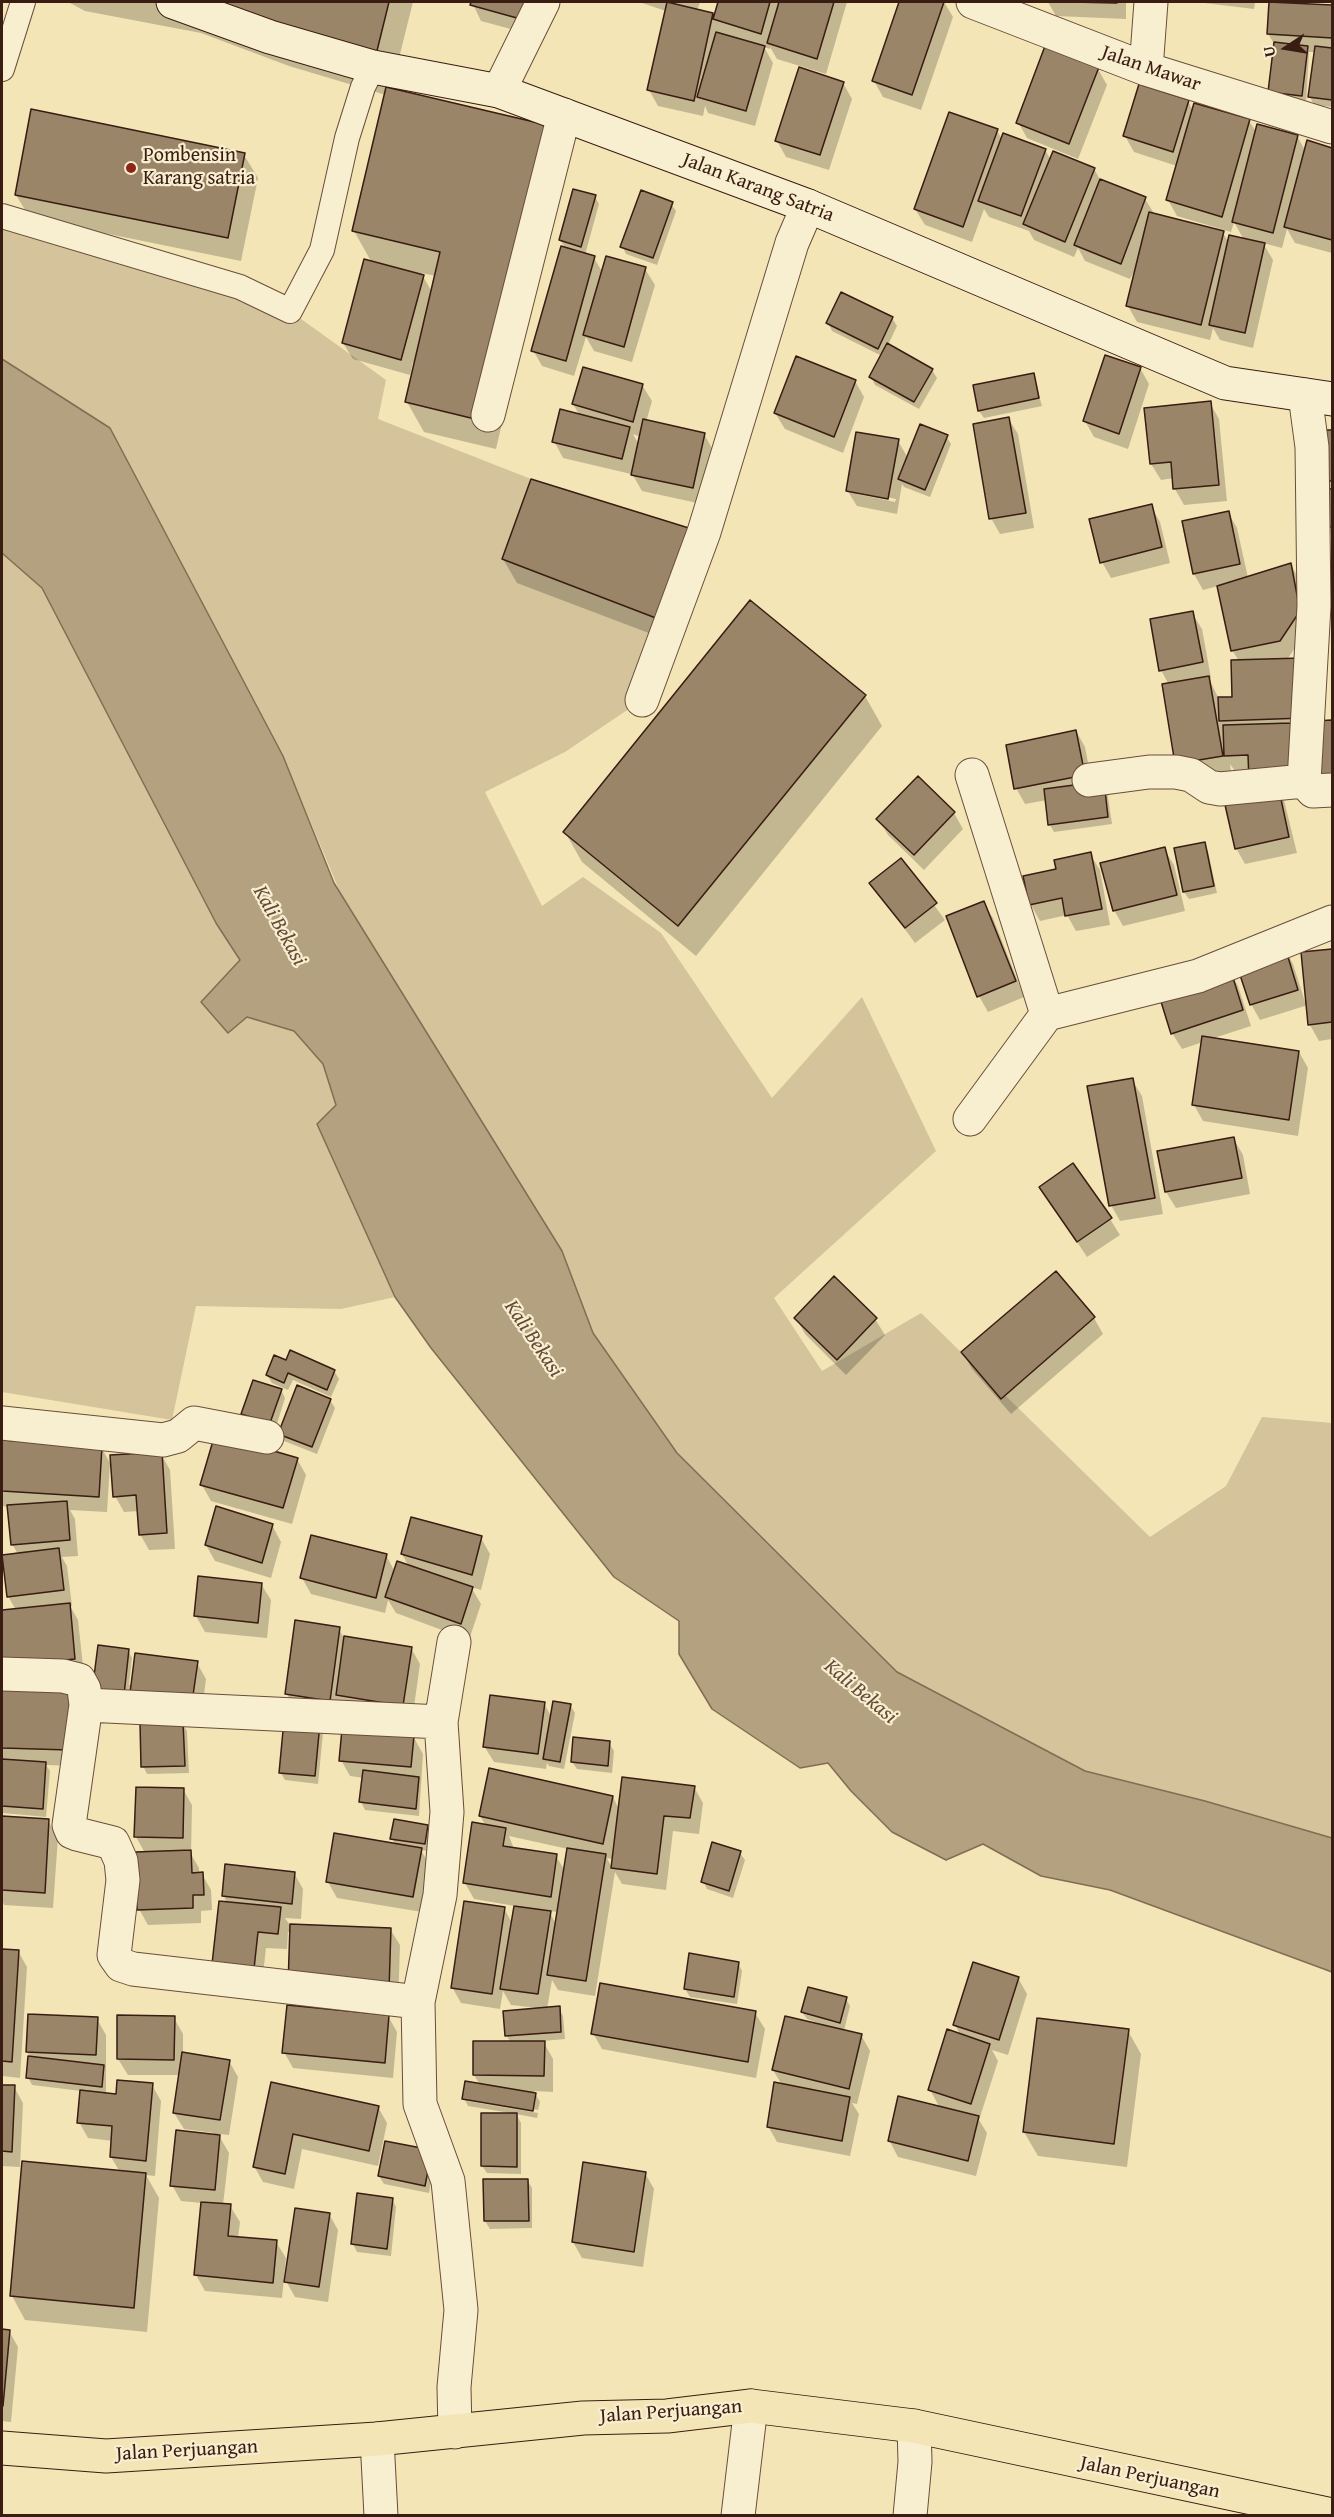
<!DOCTYPE html>
<style>
body{margin:0}
#map{position:relative;width:1334px;height:2517px;overflow:hidden;background:#f4e5b7;font-family:"Gentium Book Plus",serif}
canvas{display:block}
.frame{position:absolute;inset:0;border:3px solid #391c12;pointer-events:none}
.north{position:absolute;left:1256px;top:18px;width:60px;height:60px;-webkit-text-stroke:4px #f8eed0;paint-order:stroke;rotate:258deg;font-size:16px;font-weight:700;line-height:24px;text-align:center;color:#391c12}
.north::after{content:'';display:block;margin:auto;width:21px;height:27px;background:#391c12;clip-path:polygon(50% 0,100% 100%,50% 72%,0 100%)}
</style>
<div id="map">
<canvas width="1334" height="2517"></canvas>
<div class="frame"></div>
<div class="north">U</div>
</div>
<script>
const c = document.querySelector('canvas').getContext('2d');
c.lineJoin = 'round';
function fillPath(path, color) { c.fillStyle = color; c.fill(path, 'evenodd'); }
const poly = rows => new Path2D(rows.map(r => 'M' + r).join(''));
function stroke(path, color, width, dash) { c.strokeStyle = color; c.lineWidth = width; c.lineCap = dash ? 'butt' : 'round'; c.setLineDash(dash || []); c.stroke(path); }
function label(font, color, halo, rows, align = 'center') {
  c.font = font + ' "Gentium Book Plus",serif'; c.lineWidth = 4.5; c.setLineDash([]); c.textBaseline = 'middle'; c.strokeStyle = halo; c.fillStyle = color; for (const [text, x, y, turn = 0] of rows) {
    c.save(); c.translate(x, y); c.rotate((+turn || 0) * Math.PI / 180); c.textAlign = isNaN(turn) ? turn : align; if (halo) c.strokeText(text, 0, 0); c.fillText(text, 0, 0); c.restore();
  }
}
const green = poly([
 [2,216,290,311,386,380,378,419,531,479,502,559,670,623,642,700,565,752,485,792,542,906,583,877,661,933,772,1098,862,997,936,1151,774,1298,822,1371,921,1313,1150,1537,1226,1486,1262,1417,1332,1423,1332,1838,1085,1771,897,1672,677,1453,593,1333,562,1251,340,892,283,756,110,428,2,359],
 [2,553,42,588,216,923,240,960,201,1002,294,1031,323,1064,336,1105,318,1125,395,1297,341,1309,196,1306,172,1420,2,1392]
]);
const water = poly([
 [2,359,110,428,283,756,334,883,562,1251,593,1333,677,1453,897,1672,1085,1771,1205,1801,1332,1838,1332,1972,1110,1890,1041,1876,983,1844,946,1860,892,1832,851,1791,828,1763,800,1768,712,1709,679,1654,679,1621,614,1577,431,1348,395,1297,317,1124,336,1105,323,1064,294,1031,247,1017,228,1033,201,1002,240,960,216,923,42,588,2,553,2,359]
]);
const shadow = poly([
 [68,2,413,2,391,90,564,157,496,449,424,432,407,402,416,363,413,362,410,375,353,359,343,343,372,263,354,231,386,95,289,66,201,33,85,11],
 [421,273,436,276,432,292],
 [472,2,542,2,533,35,481,21],
 [639,2,700,2,697,11,712,14,714,19,719,2,847,2,826,74,777,59,770,47,770,49,764,47,773,63,755,126,708,113,705,106,703,116,658,106,649,90,666,11],
 [901,2,944,2,953,17,921,110,883,97,874,81],
 [1048,2,1126,2,1126,19,1056,16],
 [1196,2,1255,2,1254,9],
 [1271,2,1332,6,1332,107,1314,105,1310,97,1316,52,1309,52,1306,104,1274,100,1275,45,1268,34],
 [1098,69,1107,85,1078,159,1027,138,1018,122],
 [843,83,852,99,829,170,786,157,777,141],
 [1188,101,1193,111,1249,121,1257,133,1297,136,1306,152,1308,142,1332,149,1332,253,1295,243,1287,229,1282,248,1263,243,1273,260,1253,348,1220,340,1213,328,1210,340,1137,322,1128,306,1139,262,1130,279,1085,261,1078,248,1074,257,1034,240,1029,231,989,217,984,209,972,242,925,225,915,209,997,131,1002,139,1045,150,1051,160,1094,169,1101,181,1145,199,1155,215,1223,233,1229,243,1244,240,1234,222,1231,232,1177,216,1168,200,1177,166,1134,152,1125,136],
 [244,155,258,178,241,261,30,218,16,195],
 [595,197,599,204,585,255,594,258,603,273,645,269,655,285,632,362,594,351,586,337,574,376,542,366,533,350,566,249,560,240],
 [671,204,676,211,657,265,626,254,622,246],
 [892,318,897,326,888,345,932,370,937,378,919,409,875,385,871,377,882,356,832,331,828,323],
 [1140,368,1149,384,1128,449,1094,437,1085,421],
 [1033,375,1042,406,984,418,979,411,975,386],
 [855,381,864,397,843,453,785,429,775,413],
 [642,385,652,401,646,422,704,434,713,450,702,504,642,491,631,472,631,474,563,458,554,441,580,416,573,404],
 [633,434,641,437,639,445],
 [1210,403,1219,419,1227,501,1184,505,1175,489,1174,478,1161,480,1151,464],
 [1008,418,1018,434,1034,528,1000,534,991,518],
 [1332,431,1332,534,1320,533,1318,432],
 [946,436,951,444,930,497,904,487,902,484,897,514,857,506,847,490,898,441,908,458],
 [857,491,896,499,895,502,857,494],
 [1151,506,1160,522,1170,563,1111,578,1102,562],
 [1228,512,1237,528,1248,578,1291,565,1300,581,1308,628,1287,660,1301,659,1283,796,1297,853,1245,864,1236,848,1235,771,1230,764,1231,772,1186,779,1169,685,1161,670,1192,613,1202,629,1211,678,1209,679,1219,699,1234,698,1239,661,1232,650,1218,586,1203,590,1194,574],
 [691,530,675,643,517,583,503,559],
 [865,696,882,726,696,956,582,862,565,832],
 [1316,722,1332,722,1332,790],
 [1076,731,1085,747,1092,784,1107,790,1112,824,1054,832,1050,825,1047,800,1025,804,1016,788],
 [918,778,954,813,963,829,924,870,888,835,878,819],
 [1204,843,1208,851,1217,893,1189,899,1184,892],
 [1164,849,1174,865,1185,911,1123,926,1114,910],
 [1090,854,1100,870,1110,925,1076,931,1067,915,1040,921,1031,905,1025,877,1058,870],
 [901,860,945,920,915,943,871,883],
 [983,902,993,918,1024,997,988,1012,979,996],
 [1284,948,1293,964,1306,1005,1303,953,1332,950,1332,1039,1319,1041,1310,1025,1308,1005,1260,1020,1251,1004],
 [1229,970,1238,986,1251,1026,1211,1039,1299,1052,1308,1068,1298,1136,1203,1121,1194,1105,1203,1042,1182,1049,1172,1033],
 [1132,1080,1142,1096,1163,1214,1120,1221,1111,1205],
 [1234,1139,1243,1155,1250,1194,1176,1208,1166,1192,1159,1152],
 [1041,1187,1110,1219,1120,1235,1087,1257],
 [1056,1273,1094,1318,1103,1334,1011,1414,972,1369,963,1353],
 [796,1318,875,1319,885,1335,846,1375,805,1334],
 [287,1362,334,1371,339,1379,331,1397,293,1380,288,1390,272,1383,267,1375],
 [281,1390,285,1398,275,1430,247,1421,243,1413],
 [330,1400,335,1408,317,1454,284,1441,280,1434],
 [2,1442,101,1447,110,1463,107,1512,70,1510,75,1519,78,1556,62,1557,67,1566,72,1606,70,1606,78,1620,84,1675,2,1683,2,1611,16,1610,8,1596,18,1554,12,1544,9,1507,2,1506],
 [161,1454,170,1470,175,1549,149,1550,140,1534,139,1511,124,1512,115,1496],
 [297,1459,306,1475,292,1524,211,1501,202,1485],
 [272,1525,281,1542,271,1578,215,1561,206,1545],
 [481,1538,490,1554,481,1590,471,1587,481,1604,469,1640,396,1613,388,1600,385,1613,311,1594,302,1578,386,1555,395,1572,409,1567,402,1554],
 [261,1584,271,1600,267,1638,205,1632,196,1616],
 [339,1629,344,1638,411,1648,420,1664,412,1721,296,1710,287,1694],
 [128,1650,132,1658,129,1685,197,1663,206,1679,200,1725,182,1722,187,1731,189,1773,147,1774,143,1766,142,1725,98,1699],
 [2,1686,71,1690,78,1766,46,1765,50,1771,46,1817,3,1813,2,1811],
 [544,1703,552,1718,570,1705,575,1713,564,1769,549,1766,547,1763,546,1769,494,1762,484,1746],
 [285,1721,323,1733,318,1784,285,1780,280,1772],
 [414,1738,423,1754,419,1816,365,1810,361,1802,364,1778,350,1776,341,1760],
 [609,1743,614,1751,612,1773,577,1769,572,1762],
 [694,1787,703,1803,699,1834,673,1831,666,1890,622,1884,615,1872,595,1996,558,1990,552,1980,547,2009,559,2008,563,2016,565,2039,543,2041,553,2059,553,2092,534,2091,540,2102,538,2110,467,2098,467,2101,538,2113,537,2118,516,2114,521,2123,521,2174,487,2173,482,2166,510,2113,468,2106,464,2098,480,2085,474,2075,511,2043,507,2036,537,2008,511,2005,503,1991,500,2009,461,2003,452,1987,504,1908,512,1923,515,1906,474,1899,465,1883,486,1826,480,1816,613,1797,619,1809],
 [509,1836,568,1849,565,1871,556,1856,514,1849],
 [607,1858,613,1859,612,1868],
 [549,1911,558,1912,556,1924],
 [183,1789,192,1805,191,1854,199,1868,199,1874,202,1874,211,1890,212,1910,201,1911,201,1923,148,1925,139,1909,145,1853,136,1837],
 [2,1817,48,1821,58,1837,53,1908,4,1905,2,1900],
 [427,1826,431,1834,428,1851,421,1850,430,1866,422,1912,337,1898,328,1882,396,1846,392,1838],
 [740,1853,745,1860,733,1898,707,1889,703,1881],
 [294,1873,303,1889,301,1919,285,1918,290,1925,390,1929,400,1945,398,2006,291,1932,288,1932,287,1949,266,1948,261,1993,224,1896],
 [2,1950,18,1951,27,1967,20,2078,2,2076],
 [738,1963,742,1971,737,2004,690,1997,685,1989],
 [1018,1978,1027,1994,1008,2055,992,2050,998,2061,979,2120,987,2133,976,2176,898,2157,889,2140,940,2108,930,2090,961,2036,955,2025],
 [846,1999,850,2006,844,2031,861,2035,870,2051,857,2104,852,2103,859,2114,850,2156,777,2142,768,2126,782,2085,773,2070,818,2025,818,2023,807,2019,802,2012],
 [755,2013,765,2029,756,2078,602,2049,593,2033],
 [388,2016,397,2032,393,2078,293,2068,284,2052],
 [174,2018,183,2034,183,2054,229,2061,238,2077,229,2135,218,2134,229,2153,223,2205,230,2206,240,2222,238,2238,276,2242,286,2258,282,2298,205,2291,196,2275,202,2203,181,2201,172,2185,214,2133,184,2129,174,2113,180,2075,128,2075,118,2059],
 [97,2019,106,2035,106,2094,117,2096,152,2085,161,2101,155,2176,146,2175,159,2198,147,2332,25,2320,12,2296,120,2172,111,2157,113,2141,88,2138,79,2122,81,2091,32,2085,28,2077,30,2056,27,2052],
 [1128,2031,1141,2054,1127,2167,1038,2156,1024,2132],
 [272,2084,378,2107,387,2123,378,2166,302,2149,294,2189,263,2182,254,2166],
 [2,2086,14,2087,23,2103,20,2167,2,2166],
 [435,2159,429,2193,384,2184,379,2176],
 [645,2173,654,2189,643,2267,582,2258,573,2242],
 [527,2180,532,2188,532,2228,490,2229,485,2221],
 [392,2199,396,2207,391,2256,357,2252,353,2244],
 [329,2214,338,2230,328,2302,295,2297,286,2281],
 [2,2330,9,2331,18,2347,11,2422,2,2421]
]);
const building = poly([
 [173,2,389,2,373,67,173,2],
 [471,2,529,2,524,20,470,5,471,2],
 [667,2,713,13,694,101,647,90,667,2],
 [718,2,770,2,761,34,713,19,718,2],
 [779,2,834,2,817,59,767,43,779,2],
 [899,2,944,2,912,95,872,81,899,2],
 [1071,2,1117,2,1117,3,1071,2],
 [1269,2,1332,5,1332,38,1267,34,1269,2],
 [716,32,765,46,746,111,697,97,716,32],
 [1274,42,1308,46,1302,96,1268,92,1274,42],
 [1045,46,1099,67,1069,144,1016,123,1045,46],
 [1315,46,1332,48,1332,100,1308,97,1315,46],
 [799,67,844,82,820,155,775,141,799,67],
 [1139,84,1189,100,1173,152,1123,136,1139,84],
 [386,87,547,125,479,420,405,402,440,252,352,231,386,87],
 [1194,103,1250,119,1222,217,1166,200,1194,103],
 [31,109,245,153,228,238,15,195,31,109],
 [949,112,998,129,963,227,914,209,949,112],
 [1257,124,1298,135,1273,233,1232,222,1257,124],
 [1003,133,1046,149,1021,216,978,201,1003,133],
 [1307,140,1332,148,1332,240,1284,227,1307,140],
 [1053,151,1095,168,1065,242,1023,224,1053,151],
 [1100,179,1146,197,1121,264,1074,245,1100,179],
 [573,189,596,195,581,247,559,240,573,189],
 [641,190,673,202,653,258,620,247,641,190],
 [1149,212,1224,231,1201,325,1126,306,1149,212],
 [1229,235,1265,243,1245,333,1209,325,1229,235],
 [561,246,595,256,566,361,531,351,561,246],
 [606,256,646,267,624,347,583,335,606,256],
 [364,259,424,275,401,360,342,343,364,259],
 [841,292,893,317,878,349,826,323,841,292],
 [887,343,933,369,914,402,869,377,887,343],
 [1105,355,1141,367,1119,434,1083,421,1105,355],
 [796,356,856,380,834,437,774,413,796,356],
 [583,367,643,384,633,422,572,404,583,367],
 [1034,373,1039,398,978,411,973,385,1034,373],
 [1211,401,1219,485,1173,489,1171,462,1150,464,1144,408,1211,401],
 [560,409,630,427,622,459,552,442,560,409],
 [1009,417,1026,513,989,519,973,424,1009,417],
 [643,419,705,433,693,488,631,475,643,419],
 [920,424,948,435,925,490,898,479,920,424],
 [1316,430,1332,430,1332,481,1319,481,1316,430],
 [856,432,899,439,888,499,846,491,856,432],
 [531,479,692,529,661,620,502,559,531,479],
 [1316,488,1332,489,1332,527,1314,526,1316,488],
 [1152,504,1162,547,1100,563,1089,519,1152,504],
 [1229,511,1240,564,1193,574,1182,521,1229,511],
 [1291,563,1300,611,1280,641,1231,651,1217,586,1291,563],
 [750,600,866,695,678,926,563,832,750,600],
 [1193,611,1203,662,1159,671,1150,619,1193,611],
 [1302,658,1304,718,1219,721,1218,697,1232,697,1231,660,1302,658],
 [1209,676,1223,756,1175,764,1162,684,1209,676],
 [1332,720,1332,774,1315,775,1314,721,1332,720],
 [1291,723,1293,780,1249,782,1248,755,1224,756,1223,725,1291,723],
 [1076,730,1085,775,1014,789,1006,745,1076,730],
 [918,776,955,812,914,855,876,819,918,776],
 [1104,781,1108,817,1048,825,1044,789,1104,781],
 [1278,785,1289,837,1235,849,1223,796,1278,785],
 [1205,842,1214,886,1183,892,1174,848,1205,842],
 [1165,847,1177,895,1113,911,1100,863,1165,847],
 [1091,852,1102,909,1065,916,1062,898,1029,905,1023,876,1056,869,1054,860,1091,852],
 [901,858,937,903,905,928,869,883,901,858],
 [984,901,1016,981,977,997,946,916,984,901],
 [1285,947,1298,990,1250,1005,1236,963,1285,947],
 [1332,949,1332,1022,1308,1025,1301,952,1332,949],
 [1230,968,1243,1010,1171,1034,1158,992,1230,968],
 [1202,1036,1299,1051,1289,1120,1192,1105,1202,1036],
 [1133,1078,1155,1198,1109,1206,1087,1086,1133,1078],
 [1234,1137,1242,1178,1165,1192,1157,1151,1234,1137],
 [1073,1163,1112,1218,1077,1242,1039,1187,1073,1163],
 [1056,1271,1095,1317,1001,1399,961,1352,1056,1271],
 [834,1276,877,1318,837,1360,794,1318,834,1276],
 [290,1350,335,1370,327,1390,288,1373,284,1383,266,1375,274,1355,286,1360,290,1350],
 [253,1380,282,1389,270,1423,241,1414,253,1380],
 [297,1385,331,1399,312,1447,278,1434,297,1385],
 [215,1434,298,1458,283,1508,200,1485,215,1434],
 [2,1440,102,1446,99,1497,2,1491,2,1440],
 [162,1452,167,1533,139,1535,136,1495,113,1497,110,1455,162,1452],
 [67,1501,70,1540,11,1545,7,1505,67,1501],
 [216,1506,273,1524,262,1563,205,1545,216,1506],
 [411,1517,482,1536,472,1575,401,1554,411,1517],
 [311,1535,387,1554,376,1598,300,1578,311,1535],
 [59,1548,64,1590,7,1597,2,1555,59,1548],
 [397,1561,473,1587,461,1624,385,1597,397,1561],
 [198,1576,262,1583,258,1623,194,1616,198,1576],
 [70,1603,75,1659,2,1666,2,1610,70,1603],
 [295,1620,340,1627,330,1701,285,1694,295,1620],
 [344,1636,412,1647,403,1706,336,1695,344,1636],
 [98,1645,129,1649,124,1695,92,1692,98,1645],
 [135,1653,198,1661,191,1709,129,1701,135,1653],
 [2,1685,72,1688,69,1750,2,1748,2,1685],
 [490,1695,545,1702,538,1754,483,1747,490,1695],
 [553,1701,571,1704,560,1762,543,1759,553,1701],
 [284,1720,320,1723,315,1776,279,1773,284,1720],
 [183,1722,185,1766,141,1767,140,1723,183,1722],
 [342,1729,414,1736,411,1767,339,1761,342,1729],
 [573,1737,610,1741,608,1766,571,1762,573,1737],
 [2,1759,46,1762,43,1809,2,1806,2,1759],
 [489,1768,613,1796,603,1844,479,1816,489,1768],
 [363,1770,419,1777,416,1809,359,1802,363,1770],
 [622,1777,695,1786,690,1818,664,1816,657,1874,611,1868,622,1777],
 [136,1787,184,1788,183,1838,134,1837,136,1787],
 [2,1816,49,1819,45,1893,2,1890,2,1816],
 [394,1819,428,1825,425,1844,390,1839,394,1819],
 [472,1822,506,1828,503,1846,557,1854,551,1897,463,1883,472,1822],
 [334,1833,422,1848,413,1897,326,1882,334,1833],
 [712,1842,741,1851,729,1891,701,1882,712,1842],
 [567,1848,606,1854,586,1981,547,1975,567,1848],
 [191,1850,192,1873,203,1872,204,1895,193,1895,193,1908,137,1910,135,1852,191,1850],
 [225,1864,295,1872,292,1904,222,1896,225,1864],
 [219,1901,281,1907,278,1934,258,1932,253,1978,211,1973,219,1901],
 [464,1901,505,1907,492,1994,451,1988,464,1901],
 [514,1906,551,1911,538,1994,500,1989,514,1906],
 [290,1924,391,1928,389,1990,288,1986,290,1924],
 [2,1949,19,1950,12,2062,2,2061,2,1949],
 [689,1953,739,1962,734,1997,684,1989,689,1953],
 [973,1962,1019,1977,999,2040,953,2025,973,1962],
 [600,1983,756,2011,748,2062,591,2034,600,1983],
 [808,1987,847,1997,840,2023,801,2012,808,1987],
 [287,2005,389,2015,385,2063,282,2053,287,2005],
 [560,2006,561,2032,505,2036,503,2011,560,2006],
 [28,2014,98,2017,96,2055,26,2052,28,2014],
 [117,2015,175,2016,174,2060,117,2059,117,2015],
 [785,2016,862,2034,849,2089,772,2070,785,2016],
 [1037,2018,1129,2029,1114,2144,1023,2132,1037,2018],
 [947,2029,990,2044,971,2104,928,2090,947,2029],
 [473,2041,545,2041,544,2076,473,2075,473,2041],
 [182,2052,230,2060,220,2120,173,2113,182,2052],
 [28,2056,104,2065,102,2087,26,2078,28,2056],
 [117,2080,153,2083,146,2161,110,2157,112,2126,77,2123,80,2090,116,2094,117,2080],
 [465,2081,536,2093,533,2111,462,2099,465,2081],
 [271,2082,379,2106,369,2151,293,2134,285,2174,253,2167,271,2082],
 [774,2082,850,2097,842,2141,767,2127,774,2082],
 [2,2085,15,2085,12,2152,2,2151,2,2085],
 [898,2096,979,2116,968,2161,888,2141,898,2096],
 [481,2113,517,2113,517,2167,481,2166,481,2113],
 [176,2130,220,2135,215,2190,170,2186,176,2130],
 [385,2141,432,2150,425,2186,378,2176,385,2141],
 [22,2161,146,2173,134,2308,10,2296,22,2161],
 [583,2162,646,2172,634,2252,572,2242,583,2162],
 [483,2179,528,2179,529,2221,484,2221,483,2179],
 [357,2193,393,2198,387,2249,351,2244,357,2193],
 [201,2202,231,2204,228,2236,277,2240,273,2283,194,2275,201,2202],
 [295,2208,330,2213,319,2287,284,2282,295,2208],
 [2,2329,10,2330,3,2406,2,2406,2,2329]
]);
const lane = poly([
 [2,69,23,2],
 [2,216,240,287,290,311,322,250,347,138,363,87,373,67]
]);
const street = poly([
 [973,2,1146,69,1332,127],
 [1146,69,1151,2],
 [499,91,543,2],
 [1305,395,1312,447,1314,606,1304,781,1313,791,1332,790],
 [488,415,564,115],
 [642,700,704,532,792,243,808,206],
 [972,775,1047,1014],
 [1089,780,1149,772,1176,772,1191,775,1209,787,1220,789,1304,781],
 [970,1119,1047,1014,1198,976,1332,922],
 [2,1423,163,1440,178,1436,194,1423,267,1437],
 [454,1642,441,1722,447,1812,440,1895,418,2002,420,2104,448,2181,461,2310,454,2387,455,2432],
 [2,1674,63,1676,79,1680,84,1689,86,1705,69,1825,72,1832,77,1834,113,1843,121,1861,123,1880,114,1955,121,1965,133,1969,418,2002],
 [86,1705,441,1722],
 [377,2439,381,2516],
 [738,2516,751,2406],
 [910,2516,915,2462,914,2426]
]);
const secondary = poly([
 [173,2,270,37,373,67,499,91,808,206,1225,383,1332,399]
]);
const primary = poly([
 [2,2448,106,2456,377,2439,583,2418,667,2416,751,2406,914,2426,1332,2515]
]);
const markers = [
 [131,168,6,"#8f2418"]
];
const streetNames = [
 ["Jalan Mawar",1151,69,19],
 ["Jalan Karang Satria",758,188,21],
 ["Jalan Perjuangan",671,2412,-4],
 ["Jalan Perjuangan",187,2451,-3],
 ["Jalan Perjuangan",1150,2478,12]
];
const poiNames = [
 ["Pombensin",143,156],
 ["Karang satria",143,179]
];
const waterNames = [
 ["Kali Bekasi",279,926,61],
 ["Kali Bekasi",533,1339,56],
 ["Kali Bekasi",860,1692,40]
];
fillPath(green, '#d4c39b');
fillPath(water, '#b4a17f');
stroke(water, '#836c53', 1.5);
fillPath(shadow, '#0003');
fillPath(building, '#9a8568');
stroke(building, '#391c12', 1.5);
stroke(lane, '#684e3b', 26);
stroke(street, '#684e3b', 35);
stroke(secondary, '#391c12', 35);
stroke(primary, '#391c12', 35);
stroke(lane, '#f8eed0', 24);
stroke(street, '#f8eed0', 33);
stroke(secondary, '#f8eed0', 33);
stroke(primary, '#f4e5b7', 33);
for (const [x, y, r, color] of markers) { const dot = new Path2D(); dot.arc(x, y, r, 0, 2 * Math.PI); c.fillStyle = color; c.fill(dot); stroke(dot, '#f8eed0', 2); }
label('20px', '#391c12', '#f8eed0', streetNames);
label('20px', '#391c12', '#f8eed0', poiNames, 'left');
label('italic 21px', '#644b38', '#f8eed0', waterNames);
</script>
